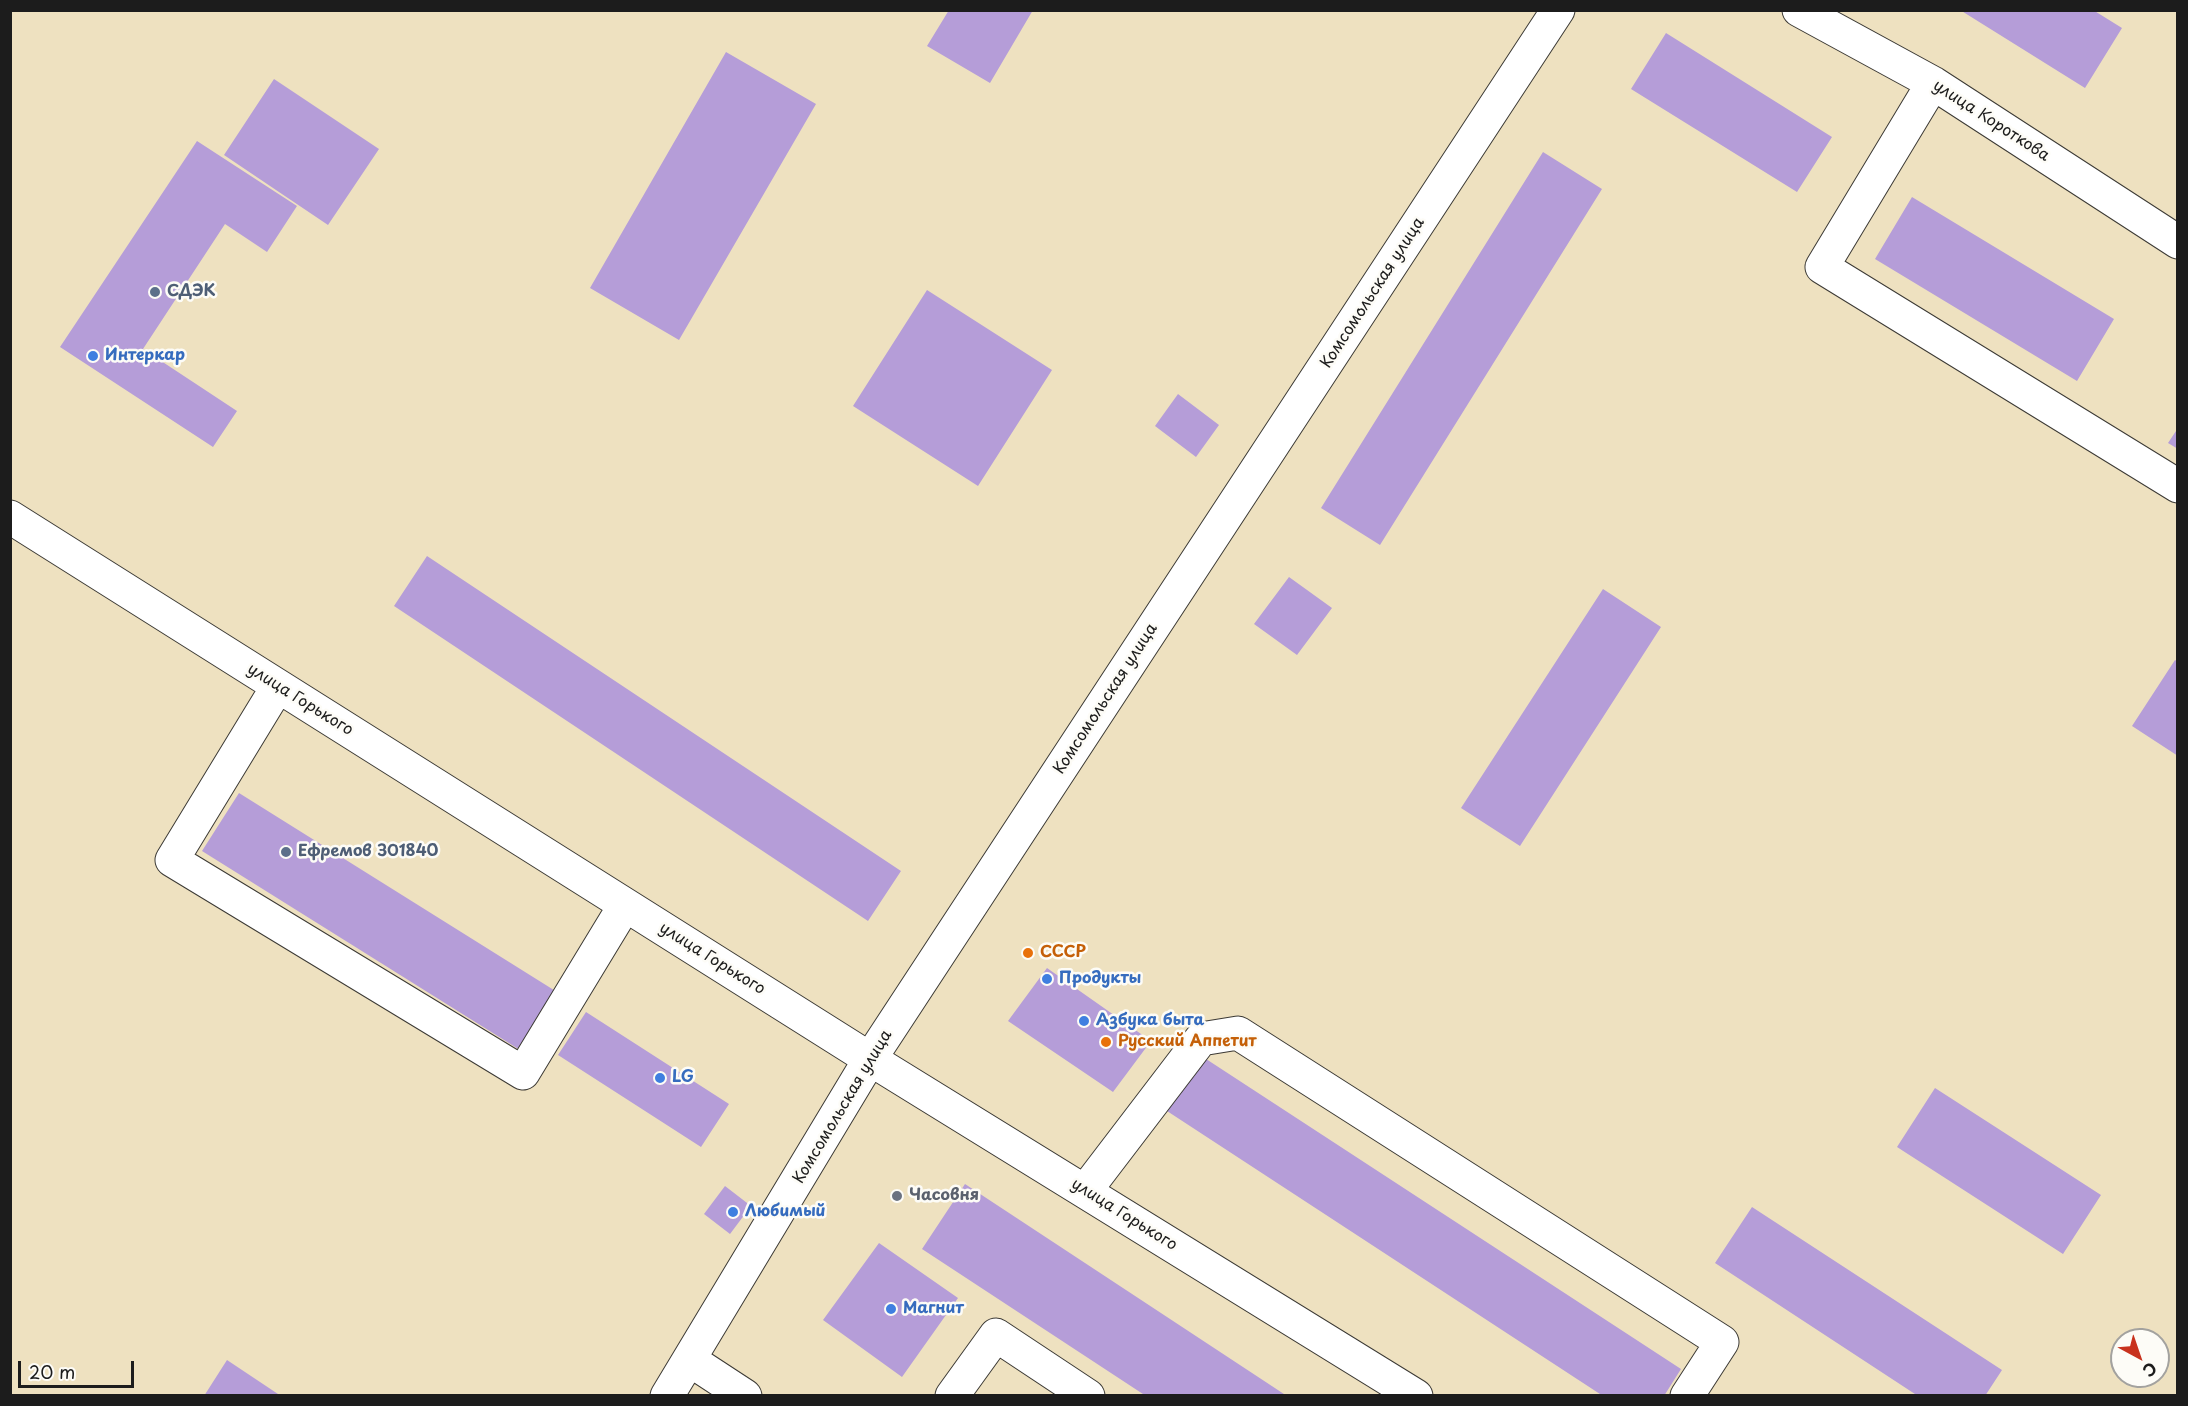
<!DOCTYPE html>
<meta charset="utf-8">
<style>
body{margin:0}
#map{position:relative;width:2188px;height:1406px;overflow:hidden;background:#eee1c0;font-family:"Playpen Sans",sans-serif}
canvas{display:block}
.frame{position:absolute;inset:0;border:12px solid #1c1c1c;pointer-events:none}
.north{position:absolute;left:2110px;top:1328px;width:60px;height:60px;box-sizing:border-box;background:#fdfcf7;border:2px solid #a3a29f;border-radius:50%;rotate:140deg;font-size:16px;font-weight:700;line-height:24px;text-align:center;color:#1c1c1c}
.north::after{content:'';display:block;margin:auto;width:21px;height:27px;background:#c8321e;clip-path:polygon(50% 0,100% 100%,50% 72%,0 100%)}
.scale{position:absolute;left:18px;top:1361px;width:116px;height:27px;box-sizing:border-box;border:3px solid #1c1c1c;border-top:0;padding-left:8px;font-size:18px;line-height:21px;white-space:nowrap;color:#1c1c1c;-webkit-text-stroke:4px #fdfcf7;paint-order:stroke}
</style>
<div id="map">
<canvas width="2188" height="1406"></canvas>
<div class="frame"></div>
<div class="north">С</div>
<div class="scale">20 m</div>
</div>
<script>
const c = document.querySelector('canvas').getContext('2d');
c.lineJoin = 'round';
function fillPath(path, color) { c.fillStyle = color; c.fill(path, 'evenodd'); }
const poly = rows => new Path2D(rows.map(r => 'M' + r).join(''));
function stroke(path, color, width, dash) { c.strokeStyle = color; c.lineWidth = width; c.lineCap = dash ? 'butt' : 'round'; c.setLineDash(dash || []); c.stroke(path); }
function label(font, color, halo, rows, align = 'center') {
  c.font = font + ' "Playpen Sans",sans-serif'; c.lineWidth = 5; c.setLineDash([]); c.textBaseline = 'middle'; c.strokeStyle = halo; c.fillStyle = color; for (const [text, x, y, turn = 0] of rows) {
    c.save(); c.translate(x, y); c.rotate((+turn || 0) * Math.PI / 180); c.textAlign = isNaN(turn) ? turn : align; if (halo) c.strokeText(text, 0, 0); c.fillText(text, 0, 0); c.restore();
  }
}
const building = poly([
 [949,10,1033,10,990,83,927,46],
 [1960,10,2093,10,2122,28,2085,88],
 [1666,33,1832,137,1797,192,1631,89],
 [726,52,816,104,679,340,590,288],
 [274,79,379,149,328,225,224,155],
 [197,141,297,206,267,252,225,224,143,349,237,411,213,447,60,347],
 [1543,152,1602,189,1380,545,1321,508],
 [1912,197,2114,319,2077,381,1875,259],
 [927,290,1052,370,978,486,853,406],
 [1178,394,1219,425,1196,457,1155,426],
 [2178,428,2178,449,2168,443],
 [427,556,901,871,868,921,394,606],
 [1289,577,1332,608,1297,655,1254,624],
 [1603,589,1661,627,1520,846,1461,808],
 [2175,660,2178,662,2178,756,2132,726],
 [239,793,565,997,528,1055,202,851],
 [1047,968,1151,1041,1113,1092,1008,1021],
 [586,1012,729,1104,701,1147,558,1055],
 [1203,1057,1681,1369,1664,1396,1603,1396,1167,1111],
 [1935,1088,2101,1195,2063,1254,1897,1147],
 [965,1184,1287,1396,1146,1396,922,1249],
 [725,1186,751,1206,730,1234,704,1214],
 [1752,1207,2002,1370,1985,1396,1918,1396,1715,1263],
 [879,1243,958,1298,902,1377,823,1320],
 [227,1360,281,1396,204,1396]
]);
const minor = poly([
 [1799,10,1933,83,2178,242],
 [1933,83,1822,267,2178,486],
 [10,517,870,1059,1416,1396],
 [278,686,172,860,523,1073,625,905],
 [1085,1191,1201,1039,1238,1033,1722,1342,1687,1396],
 [690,1360,745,1396],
 [667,1396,870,1059,1558,10],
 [952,1396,996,1335,1088,1396]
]);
const markers = [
 [155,292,6,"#5c6f8a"],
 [93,356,6,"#3f7fe0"],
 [286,852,6,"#5c6f8a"],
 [1028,953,6,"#e8710a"],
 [1047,979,6,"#3f7fe0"],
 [1084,1021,6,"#3f7fe0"],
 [1106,1042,6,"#e8710a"],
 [660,1078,6,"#3f7fe0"],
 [897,1196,6,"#6b7280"],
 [733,1212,6,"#3f7fe0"],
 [891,1309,6,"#3f7fe0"]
];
const streetNames = [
 ["улица Короткова",1991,121,33],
 ["Комсомольская улица",1373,293,-57],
 ["Комсомольская улица",1106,699,-57],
 ["улица Горького",300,700,32],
 ["улица Горького",712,959,32],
 ["Комсомольская улица",843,1107,-59],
 ["улица Горького",1124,1215,32]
];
const serviceNames = [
 ["СДЭК",167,292],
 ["Ефремов 301840",298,852]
];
const shopNames = [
 ["Интеркар",105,356],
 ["Продукты",1059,979],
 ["Азбука быта",1096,1021],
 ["LG",672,1078],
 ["Любимый",745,1212],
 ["Магнит",903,1309]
];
const foodNames = [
 ["СССР",1040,953],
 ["Русский Аппетит",1118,1042]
];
const worshipNames = [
 ["Часовня",909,1196]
];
fillPath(building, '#b59dd8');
stroke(minor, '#3c3a35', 35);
stroke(minor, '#fff', 33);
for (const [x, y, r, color] of markers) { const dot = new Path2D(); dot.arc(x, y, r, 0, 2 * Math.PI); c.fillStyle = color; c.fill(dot); stroke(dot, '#fdfcf7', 2); }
label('16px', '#1c1c1c', '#fdfcf7', streetNames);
label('bold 16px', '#4e5e75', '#fdfcf7', serviceNames, 'left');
label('bold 16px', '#366cbe', '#fdfcf7', shopNames, 'left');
label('bold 16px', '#c56008', '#fdfcf7', foodNames, 'left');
label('bold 16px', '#5b616d', '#fdfcf7', worshipNames, 'left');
</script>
